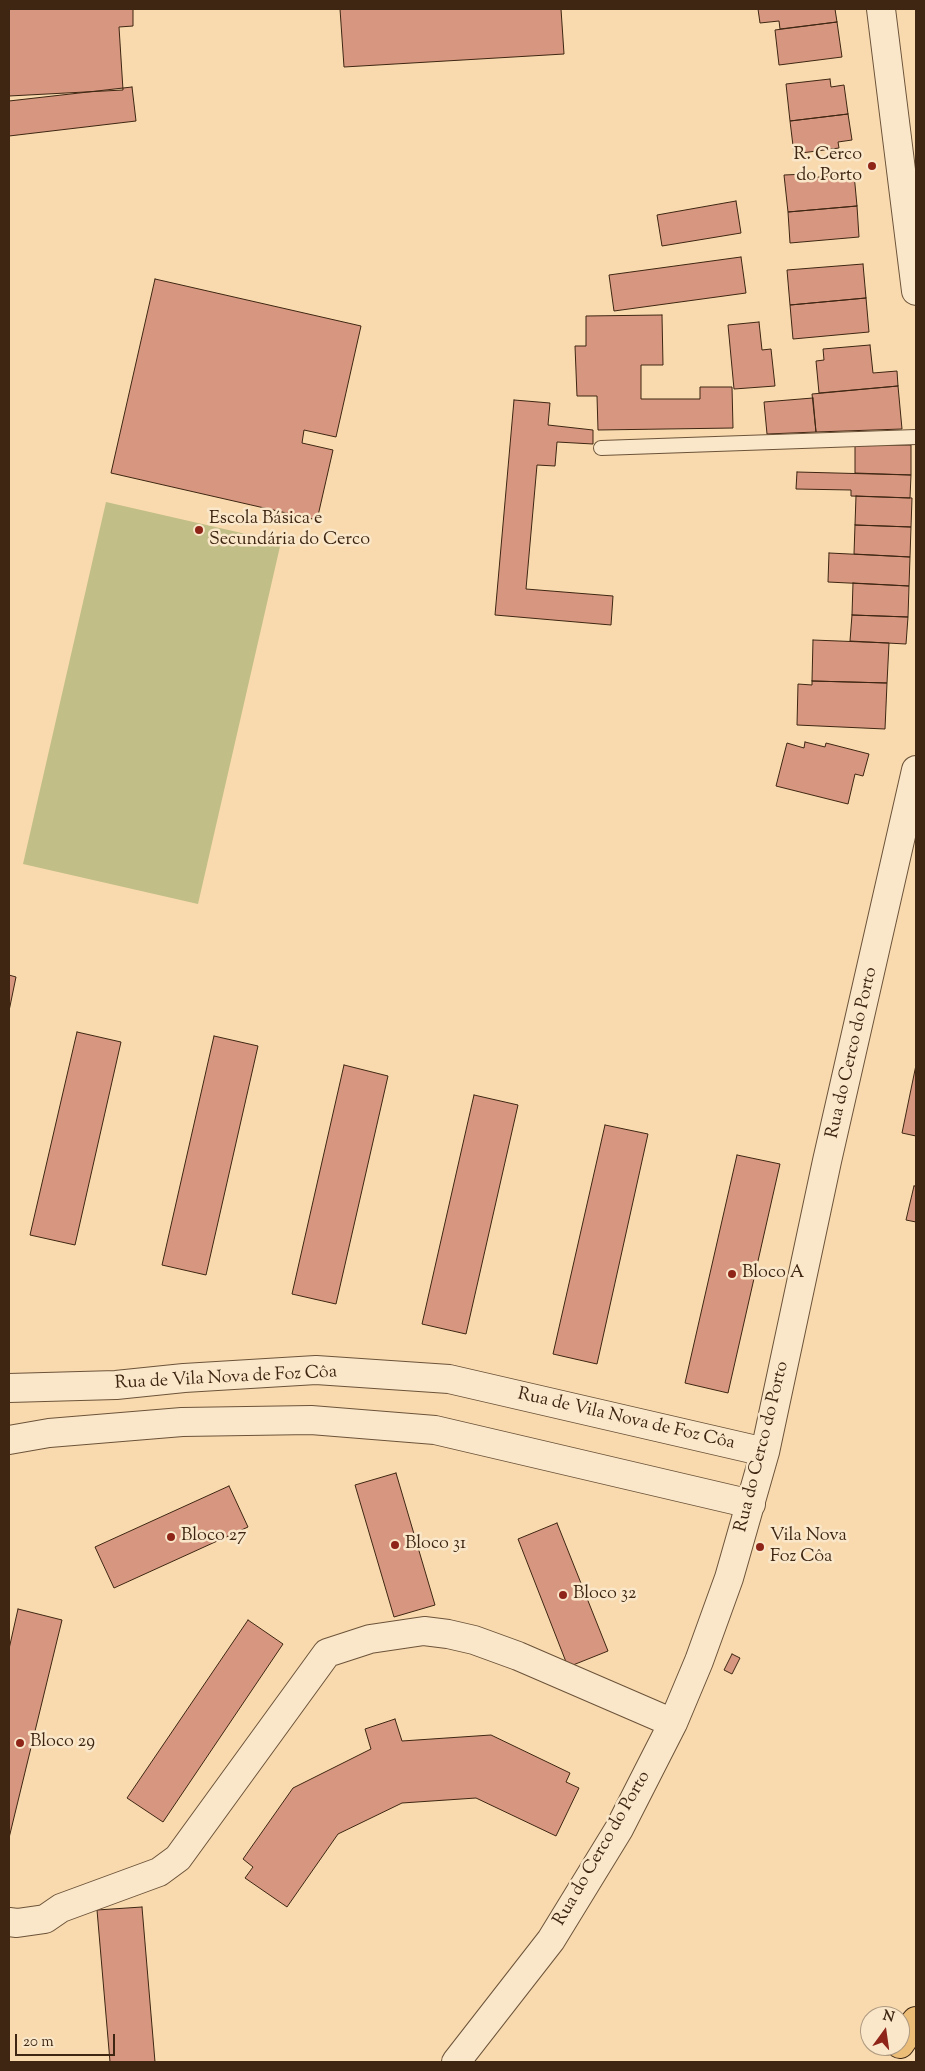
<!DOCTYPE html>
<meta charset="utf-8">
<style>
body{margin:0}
#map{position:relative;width:925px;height:2071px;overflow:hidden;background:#f8daae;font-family:"Sorts Mill Goudy",serif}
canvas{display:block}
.frame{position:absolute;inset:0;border:10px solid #3e2612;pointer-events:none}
.north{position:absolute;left:860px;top:2006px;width:50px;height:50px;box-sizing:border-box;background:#fae7ca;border:1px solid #af9a80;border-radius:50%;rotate:14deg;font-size:14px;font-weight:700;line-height:20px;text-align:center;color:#3e2612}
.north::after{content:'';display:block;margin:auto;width:18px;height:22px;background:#8f2418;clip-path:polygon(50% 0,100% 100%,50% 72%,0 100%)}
.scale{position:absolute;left:15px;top:2034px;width:100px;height:22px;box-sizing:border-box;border:2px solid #3e2612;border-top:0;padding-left:6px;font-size:15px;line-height:18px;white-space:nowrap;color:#3e2612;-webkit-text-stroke:4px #fae7ca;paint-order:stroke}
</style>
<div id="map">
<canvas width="925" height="2071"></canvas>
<div class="frame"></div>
<div class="north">N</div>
<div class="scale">20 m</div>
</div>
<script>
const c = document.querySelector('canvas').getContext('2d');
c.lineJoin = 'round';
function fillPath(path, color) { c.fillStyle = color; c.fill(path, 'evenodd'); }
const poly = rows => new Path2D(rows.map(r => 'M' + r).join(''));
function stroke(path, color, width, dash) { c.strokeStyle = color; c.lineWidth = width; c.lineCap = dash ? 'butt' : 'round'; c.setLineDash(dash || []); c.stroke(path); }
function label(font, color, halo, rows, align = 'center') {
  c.font = font + ' "Sorts Mill Goudy",serif'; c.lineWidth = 5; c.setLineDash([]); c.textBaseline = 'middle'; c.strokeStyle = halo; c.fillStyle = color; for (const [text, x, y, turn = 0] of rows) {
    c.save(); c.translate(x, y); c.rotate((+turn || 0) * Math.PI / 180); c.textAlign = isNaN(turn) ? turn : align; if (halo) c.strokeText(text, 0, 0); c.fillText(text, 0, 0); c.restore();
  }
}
const green = poly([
 [106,502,281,542,198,904,23,864]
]);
const building = poly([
 [9,9,133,9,133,26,119,27,123,90,9,96,9,9],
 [340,9,561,9,564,54,344,67,340,9],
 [758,9,835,9,837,22,780,29,779,21,760,23,758,9],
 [837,22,842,57,779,65,775,30,837,22],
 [830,79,831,87,844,85,848,114,790,121,786,84,830,79],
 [132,87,136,121,9,136,9,101,132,87],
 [848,114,852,140,838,142,839,148,794,154,790,121,848,114],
 [807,174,808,178,854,174,857,206,788,212,784,175,807,174],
 [736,201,741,233,662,246,657,215,736,201],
 [857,206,859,237,790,243,788,212,857,206],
 [741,257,746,293,614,311,609,275,741,257],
 [863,264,866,298,790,305,787,270,863,264],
 [155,279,361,326,336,437,304,430,302,443,333,450,317,520,111,473,155,279],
 [866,298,869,332,793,339,790,305,866,298],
 [662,315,663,365,641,365,641,399,700,399,700,387,732,387,733,428,598,430,597,396,577,396,575,346,586,346,586,316,662,315],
 [759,322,762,350,771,349,775,386,734,389,728,325,759,322],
 [870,345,873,373,897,371,898,386,819,393,816,361,824,360,823,349,870,345],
 [898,386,902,429,816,432,812,394,898,386],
 [813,398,816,432,767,434,764,402,813,398],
 [514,400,550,403,548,425,593,430,593,444,557,442,555,466,537,465,526,589,613,596,611,625,495,615,514,400],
 [855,445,911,445,911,475,855,473,855,445],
 [797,472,911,475,910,498,851,496,851,490,796,489,797,472],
 [856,496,912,498,911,527,855,525,856,496],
 [855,525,911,527,910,557,854,554,855,525],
 [829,553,910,557,909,586,828,582,829,553],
 [853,583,909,586,908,617,852,615,853,583],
 [852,615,908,617,906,644,850,641,852,615],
 [813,640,889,643,887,683,812,681,813,640],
 [812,681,887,683,885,729,797,725,798,684,812,685,812,681],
 [805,742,825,747,826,743,869,754,863,776,855,774,848,804,776,786,787,743,804,748,805,742],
 [9,975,16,977,9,1011,9,975],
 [77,1032,121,1042,75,1245,30,1235,77,1032],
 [214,1036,258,1046,206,1275,162,1265,214,1036],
 [344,1065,388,1076,336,1304,292,1294,344,1065],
 [916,1065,916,1136,902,1133,916,1065],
 [474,1095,518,1105,466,1334,422,1324,474,1095],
 [605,1125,648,1134,597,1364,553,1354,605,1125],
 [737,1155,780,1164,728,1393,685,1383,737,1155],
 [914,1186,916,1186,916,1222,906,1220,914,1186],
 [396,1473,435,1605,394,1617,355,1485,396,1473],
 [229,1486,248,1527,114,1588,95,1547,229,1486],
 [557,1523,608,1651,568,1667,518,1539,557,1523],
 [18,1609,62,1620,9,1838,9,1649,18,1609],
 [248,1620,283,1644,163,1822,127,1798,248,1620],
 [732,1654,740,1658,732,1674,724,1670,732,1654],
 [395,1719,402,1741,491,1735,570,1773,566,1782,579,1788,556,1836,476,1798,402,1803,338,1834,287,1907,245,1878,253,1867,243,1859,293,1788,371,1749,365,1729,395,1719],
 [142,1907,155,2062,110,2062,97,1910,142,1907]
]);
const service = poly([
 [601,448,916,437]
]);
const minor = poly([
 [881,9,916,291],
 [9,1388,116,1385,184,1378,316,1370,449,1379,765,1452],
 [9,1440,49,1433,182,1422,311,1420,435,1430,751,1504],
 [9,1922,17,1923,45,1919,61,1908,159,1872,178,1858,327,1653,370,1639,424,1631,448,1634,474,1640,518,1656,673,1723],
 [456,2062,551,1940,619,1829,673,1723,699,1661,729,1578,765,1452,827,1161,916,770]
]);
const primary = poly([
 [900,2044,916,2021]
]);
const markers = [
 [872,166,5,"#8f2418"],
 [199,530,5,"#8f2418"],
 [732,1274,5,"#8f2418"],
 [171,1537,5,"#8f2418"],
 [395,1545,5,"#8f2418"],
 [760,1547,5,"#8f2418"],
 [563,1595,5,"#8f2418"],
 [20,1743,5,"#8f2418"]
];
const poiNames = [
 ["R. Cerco",862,156,"right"],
 ["do Porto",862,177,"right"],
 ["Escola Básica e",209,520],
 ["Secundária do Cerco",209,541],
 ["Bloco A",742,1274],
 ["Bloco 27",181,1537],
 ["Vila Nova",770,1537],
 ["Foz Côa",770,1558],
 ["Bloco 31",405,1545],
 ["Bloco 32",573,1595],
 ["Bloco 29",30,1743]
];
const streetNames = [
 ["Rua do Cerco do Porto",853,1053,-77],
 ["Rua de Vila Nova de Foz Côa",226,1379,-3],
 ["Rua de Vila Nova de Foz Côa",626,1420,13],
 ["Rua do Cerco do Porto",763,1447,-76],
 ["Rua do Cerco do Porto",603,1849,-60]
];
fillPath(green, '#c2be87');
fillPath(building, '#d7967f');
stroke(building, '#3e2612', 1);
stroke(service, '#6c5339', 16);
stroke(minor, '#6c5339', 30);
stroke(primary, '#3e2612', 30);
stroke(service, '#fae7ca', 14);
stroke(minor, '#fae7ca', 28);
stroke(primary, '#ecbd77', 28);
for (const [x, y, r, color] of markers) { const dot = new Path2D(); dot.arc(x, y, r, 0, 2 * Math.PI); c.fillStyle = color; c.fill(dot); stroke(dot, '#fae7ca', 2); }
label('18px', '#3e2612', '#fae7ca', poiNames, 'left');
label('18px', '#3e2612', '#fae7ca', streetNames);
</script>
